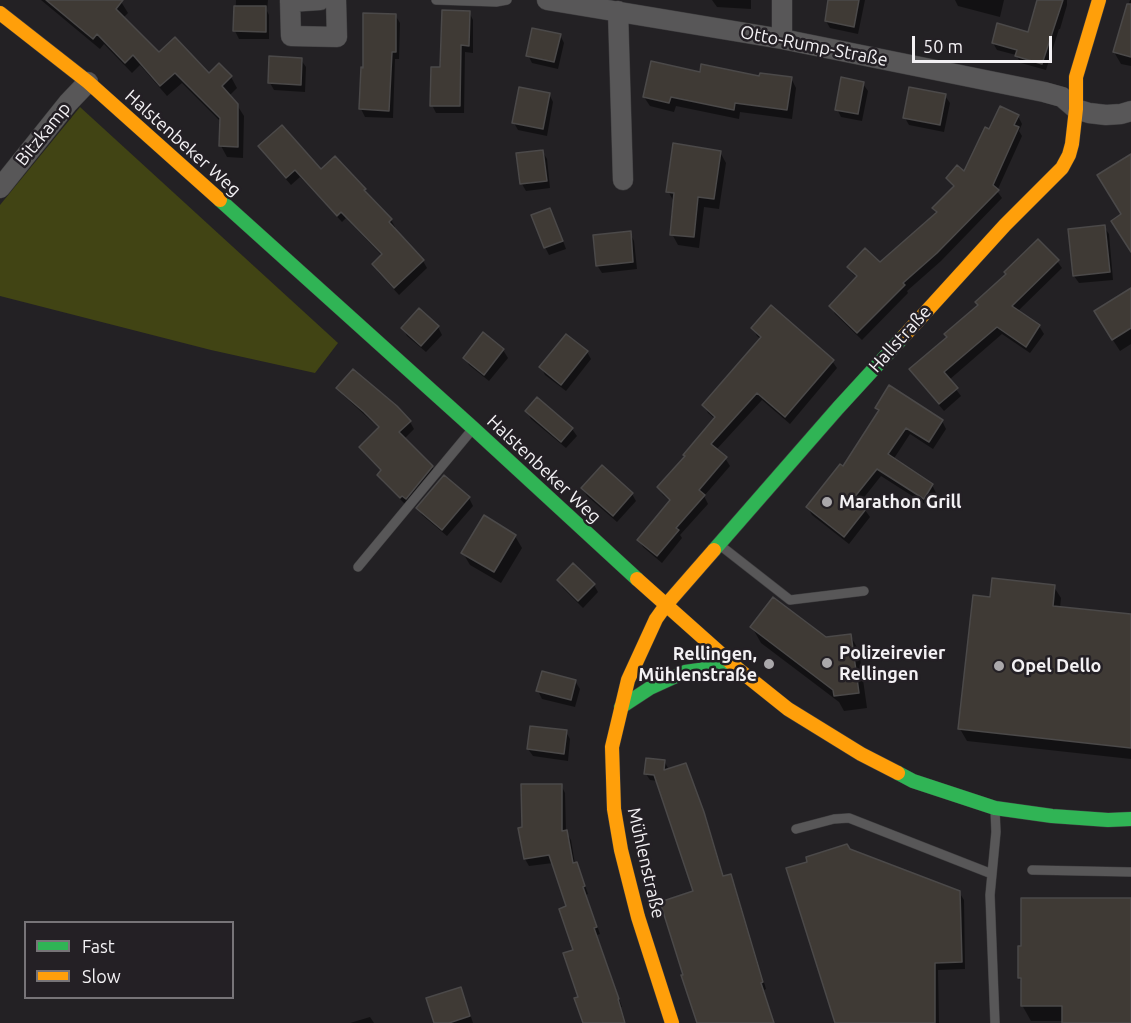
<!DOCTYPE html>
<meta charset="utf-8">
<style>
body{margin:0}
#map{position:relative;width:1131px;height:1023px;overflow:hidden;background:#232124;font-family:Ubuntu,sans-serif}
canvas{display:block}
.legend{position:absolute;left:24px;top:921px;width:210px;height:78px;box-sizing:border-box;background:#242025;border:2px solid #777478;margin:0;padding:8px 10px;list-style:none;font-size:18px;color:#f3f1f4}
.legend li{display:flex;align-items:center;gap:12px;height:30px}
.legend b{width:30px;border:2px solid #777478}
.scale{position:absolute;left:912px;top:36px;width:140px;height:27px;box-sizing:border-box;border:3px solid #f3f1f4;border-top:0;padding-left:8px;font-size:18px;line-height:21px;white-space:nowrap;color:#f3f1f4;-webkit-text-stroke:4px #242025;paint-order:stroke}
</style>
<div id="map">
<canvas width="1131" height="1023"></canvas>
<ul class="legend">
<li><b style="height:8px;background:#30b455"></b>Fast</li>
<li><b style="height:8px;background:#ff9f0a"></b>Slow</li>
</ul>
<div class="scale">50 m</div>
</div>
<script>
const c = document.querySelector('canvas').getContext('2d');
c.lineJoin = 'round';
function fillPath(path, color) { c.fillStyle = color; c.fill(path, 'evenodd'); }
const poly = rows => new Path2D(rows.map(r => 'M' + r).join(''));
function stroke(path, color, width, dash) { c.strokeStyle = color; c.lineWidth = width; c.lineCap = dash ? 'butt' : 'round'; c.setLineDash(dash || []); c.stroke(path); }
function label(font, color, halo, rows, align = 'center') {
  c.font = font + ' Ubuntu,sans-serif'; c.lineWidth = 5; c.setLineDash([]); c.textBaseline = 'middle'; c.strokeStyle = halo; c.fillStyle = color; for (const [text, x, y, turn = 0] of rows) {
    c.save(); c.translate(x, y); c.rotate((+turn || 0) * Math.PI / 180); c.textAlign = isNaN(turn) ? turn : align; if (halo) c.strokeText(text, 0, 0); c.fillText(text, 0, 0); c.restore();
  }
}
const green = poly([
 [80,107,338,343,315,373,211,350,0,296,0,205]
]);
const shadow = poly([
 [41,0,120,0,128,13,123,18,159,54,209,75,231,77,237,88,229,96,237,105,244,116,243,158,227,157,221,146,221,122,182,83,167,96,140,65,132,73,104,44,100,49],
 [236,0,268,0,267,11,269,15,269,39,239,39,235,31],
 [712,0,751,0,751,9,717,7],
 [830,0,865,0,858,34,830,28,826,21],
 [955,0,1004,0,1000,17,958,6],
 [1038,0,1067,0,1067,5,1060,29,1059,29,1046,70,1021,63,1016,55,997,50,993,43,1029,33],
 [1130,0,1131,0,1131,66,1121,64,1114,52],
 [469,12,473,20,473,53,465,52,464,113,436,113,432,105,441,69],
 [395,15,400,23,399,59,395,59,393,118,365,117,361,109,364,69],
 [560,35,564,43,558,69,532,63,528,55],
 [301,60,306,67,305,92,274,90,270,83],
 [701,74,761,78,791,78,796,88,792,119,740,112,739,119,676,106,674,112,650,106,644,97],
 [863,84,868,91,862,121,841,117,837,109],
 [549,94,553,102,547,136,518,130,514,123],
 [945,96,950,103,944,132,909,125,905,118],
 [1018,116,1022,124,1019,131,1022,136,997,191,1002,198,941,261,907,291,908,293,862,340,835,314,831,306,858,278,853,274,849,267,880,264,938,214,934,208,954,188,948,179,964,174,990,131],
 [260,147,321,171,335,158,391,220,395,227,393,229,423,261,427,268,399,295,378,272,374,264,382,256,346,218,342,222,300,177,291,185,264,154],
 [542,151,547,159,550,188,526,191,522,184],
 [720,152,726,163,719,209,704,207,699,248,678,245,672,234,674,202,668,191],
 [550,209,554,217,566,249,549,255,545,247],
 [1104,227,1109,234,1113,280,1079,283,1074,276],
 [630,233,634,241,637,269,602,273,597,265],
 [1057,261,1062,268,1017,312,1039,326,1044,334,1030,353,1002,334,949,380,961,396,944,411,915,377,911,370,948,337,979,306],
 [1131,289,1131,344,1120,351,1102,323],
 [438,327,442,335,426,352,407,336,403,328],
 [753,328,832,361,837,368,790,424,762,400,716,450,725,458,730,466,704,496,708,504,680,535,682,538,662,563,643,547,639,540,671,502,663,495,658,487,686,457,715,419,708,413,704,405,761,339,757,336],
 [484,334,503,350,508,358,489,381,469,365,465,358],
 [587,352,591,359,566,391,545,375,541,367],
 [338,388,410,422,414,429,404,439,432,467,437,474,405,504,383,482,379,475,382,472,365,454,361,447,380,429,343,395],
 [537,399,572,429,577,436,566,448,531,419,527,411],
 [876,408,942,421,946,429,933,449,910,434,893,460,932,485,936,493,928,506,881,476,858,505,865,510,870,517,849,544,812,515,808,508,843,468,879,413],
 [583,488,632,494,636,501,617,522,587,496],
 [469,498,473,506,447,536,422,515,418,508],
 [515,536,522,548,501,583,470,565,463,553],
 [558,580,594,585,598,592,583,608,563,588],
 [1054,587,1061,598,1060,608,1131,616,1131,759,967,741,960,729],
 [752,627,826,638,850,635,859,651,867,708,844,711,839,702,761,643],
 [575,681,580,689,575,707,542,699,538,691],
 [566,732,570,739,568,761,533,756,528,749],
 [664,761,668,768,667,771,686,765,689,771,707,820,724,877,730,876,734,882,766,989,764,990,774,1023,697,1023,694,892,658,781,650,780,646,774],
 [561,785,565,793,566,832,571,840,575,864,580,871,588,894,586,895,600,934,597,935,622,1007,621,1007,626,1023,584,1023,575,950,568,907,553,863,529,866,525,859,520,829],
 [849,850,959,892,964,900,965,969,938,970,939,1023,836,1023],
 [1131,900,1131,1023,1063,1023,1063,1021,1031,1021,1022,1005,1022,983,1019,978],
 [460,989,464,996,473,1023,435,1023],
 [370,1017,374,1023,350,1023]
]);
const building = poly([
 [46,0,123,0,116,9,159,52,175,37,209,73,219,63,232,76,222,86,238,104,238,147,219,146,220,118,175,73,160,86,133,55,125,63,97,34,93,39,46,0],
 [828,0,859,0,854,27,825,21,828,0],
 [1037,0,1063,0,1042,64,1015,56,1017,50,992,43,997,23,1028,32,1037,0],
 [1127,4,1131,4,1131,57,1113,52,1127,4],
 [234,6,266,6,266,32,233,31,234,6],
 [442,10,470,11,469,46,461,45,460,106,430,106,431,67,440,67,442,10],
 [363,13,396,14,396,52,392,52,389,111,359,109,361,67,363,68,363,13],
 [532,28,561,34,554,62,526,56,532,28],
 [269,56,302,58,301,85,268,83,269,56],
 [651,61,700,72,701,64,759,76,760,73,792,77,787,110,735,103,734,110,671,97,669,103,643,97,651,61],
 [841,77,864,82,858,114,835,110,841,77],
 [519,87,550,93,543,129,512,123,519,87],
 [909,87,946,94,940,125,903,118,909,87],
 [1000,106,1019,115,1014,125,1019,127,993,185,999,190,937,253,903,283,905,285,857,333,829,306,857,276,847,267,865,248,880,262,937,212,932,208,954,186,946,178,957,165,964,171,985,127,989,129,1000,106],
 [282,125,321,169,335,156,366,189,364,190,392,219,389,222,424,260,394,288,372,264,382,254,341,212,337,216,295,170,286,178,258,146,282,125],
 [673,143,721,151,714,199,698,197,694,237,670,235,674,193,666,192,673,143],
 [543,150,547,181,520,184,516,153,543,150],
 [1131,154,1131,252,1111,221,1121,214,1097,175,1131,154],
 [550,208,563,241,544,248,531,215,550,208],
 [1105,225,1110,272,1073,276,1068,229,1105,225],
 [631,231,633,262,596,266,593,235,631,231],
 [1038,239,1059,260,1012,306,1040,325,1026,347,997,327,944,372,958,388,939,404,909,369,947,337,944,334,978,305,975,302,1006,274,1004,272,1038,239],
 [1131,288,1131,328,1112,340,1094,311,1131,288],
 [771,305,834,360,785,417,757,393,711,444,727,457,699,490,705,495,676,528,679,530,657,556,637,540,670,500,657,487,685,456,683,455,715,417,702,405,761,337,751,328,771,305],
 [419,308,439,326,421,346,401,328,419,308],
 [483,332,504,349,484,375,463,358,483,332],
 [566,334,588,351,561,385,539,367,566,334],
 [353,369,397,406,411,421,399,432,433,466,406,499,402,496,400,498,377,475,381,470,359,447,379,427,364,412,336,388,353,369],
 [889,385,943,420,929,442,906,428,888,454,933,484,924,499,877,469,853,499,866,509,844,537,806,507,840,464,843,466,879,410,875,408,889,385],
 [537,397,573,428,561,442,525,411,537,397],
 [602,465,633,493,613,516,581,488,602,465],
 [444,475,470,497,442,530,416,508,444,475],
 [484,515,516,535,494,572,461,553,484,515],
 [573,563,595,584,578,601,557,580,573,563],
 [992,578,1055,585,1053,606,1131,614,1131,748,958,729,973,595,990,597,992,578],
 [773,597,826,637,851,634,859,693,834,696,833,690,750,627,773,597],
 [542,671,576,680,571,700,536,691,542,671],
 [530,726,567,730,564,754,527,749,530,726],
 [646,758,665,760,664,770,686,763,704,812,723,876,731,874,763,982,761,983,774,1023,697,1023,681,975,683,975,660,902,693,891,654,775,644,774,646,758],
 [521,784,562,784,562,831,567,830,573,863,577,862,585,886,583,887,597,927,594,928,619,999,618,999,625,1023,583,1023,574,998,578,997,563,953,573,950,559,909,566,906,549,855,524,859,518,828,522,827,521,784],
 [847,844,850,849,960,891,962,962,935,963,935,1023,835,1023,786,868,807,862,806,857,847,844],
 [1021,898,1131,898,1131,1023,1062,1023,1062,1006,1021,1006,1021,978,1018,978,1018,946,1021,946,1021,898],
 [461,987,470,1016,449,1023,434,1023,426,998,461,987]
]);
const lane = poly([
 [436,0,496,2,507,0],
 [721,546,790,600,864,591],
 [358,567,471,431],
 [796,829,834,819,849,818,992,874],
 [1032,870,1131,872],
 [995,1023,990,895,996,832,995,810]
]);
const street = poly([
 [290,0,291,36,337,37,336,0],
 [547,0,782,39,1044,92,1062,97,1076,109,1089,113,1106,115,1121,114,1131,111],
 [290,2,320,0],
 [618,11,623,180],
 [782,39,782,0],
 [0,188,68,103,88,82]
]);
const fast = poly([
 [220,200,473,428,637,579],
 [714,550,838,408,904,336],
 [621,707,650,688,685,672,720,667,738,669],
 [898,773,913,781,995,808,1052,816,1108,820,1131,819]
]);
const slow = poly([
 [0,13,88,82,220,200],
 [904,336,1005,225,1062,168,1069,155,1072,144,1076,109,1076,77,1099,0],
 [637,579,738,669,788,709,861,754,898,773],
 [672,1023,638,917,621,850,614,809,612,747,628,680,656,619,666,605,714,550]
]);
const markers = [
 [827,502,6,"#aaa8ab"],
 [827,663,6,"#aaa8ab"],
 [769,664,6,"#aaa8ab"],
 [999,666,6,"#aaa8ab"]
];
const streetNames = [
 ["Otto-Rump-Straße",814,46,11],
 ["Bitzkamp",43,134,-51],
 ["Halstenbeker Weg",183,143,42],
 ["Hallstraße",900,339,-48],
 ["Halstenbeker Weg",544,469,43],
 ["Mühlenstraße",646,863,77]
];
const poiNames = [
 ["Marathon Grill",839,502],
 ["Polizeirevier",839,653],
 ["Rellingen",839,674],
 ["Rellingen,",757,654,"right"],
 ["Mühlenstraße",757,675,"right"],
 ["Opel Dello",1011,666]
];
fillPath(green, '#414414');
fillPath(shadow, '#0007');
fillPath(building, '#3f3a35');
stroke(building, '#4b4949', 1.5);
stroke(lane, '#3e3d3f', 10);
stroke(street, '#3e3d3f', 21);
stroke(fast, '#3e3d3f', 15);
stroke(slow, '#3e3d3f', 15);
stroke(lane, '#585758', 9);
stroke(street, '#585758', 20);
stroke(fast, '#30b455', 14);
stroke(slow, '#ff9f0a', 14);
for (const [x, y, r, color] of markers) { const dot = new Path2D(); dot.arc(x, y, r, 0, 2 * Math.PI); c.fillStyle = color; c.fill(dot); stroke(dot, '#242025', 2); }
label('18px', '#f3f1f4', '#242025', streetNames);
label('bold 18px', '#f3f1f4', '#242025', poiNames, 'left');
</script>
